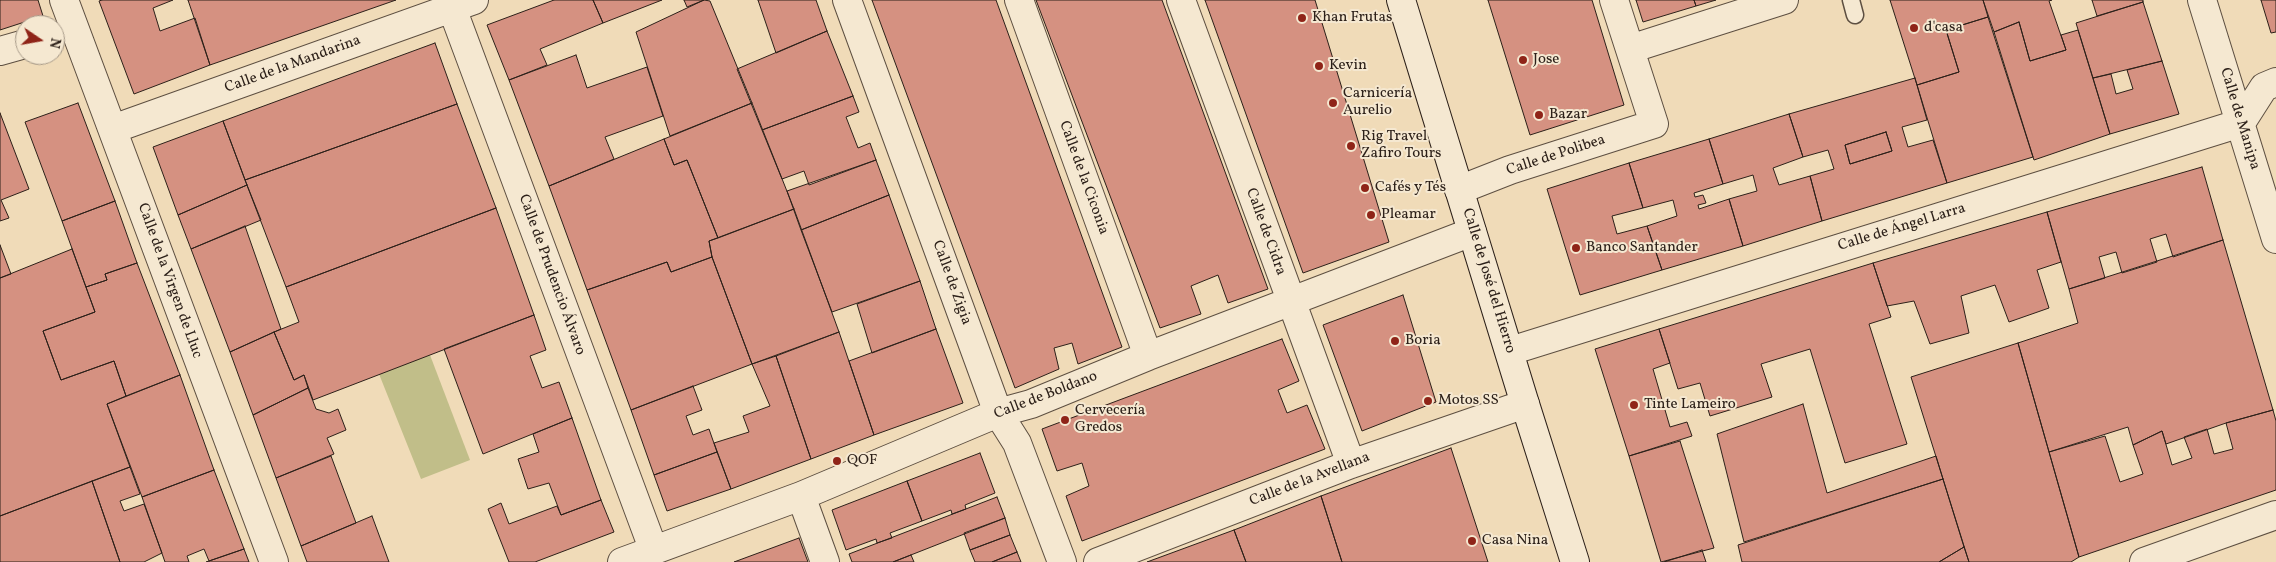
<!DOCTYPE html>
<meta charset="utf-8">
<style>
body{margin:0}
#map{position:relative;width:2276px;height:562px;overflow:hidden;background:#f0dbb8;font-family:Vollkorn,serif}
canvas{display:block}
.north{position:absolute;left:15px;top:15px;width:50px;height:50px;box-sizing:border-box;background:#f5e8d1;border:1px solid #a59887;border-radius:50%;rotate:102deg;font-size:14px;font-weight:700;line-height:20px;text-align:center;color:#2c2019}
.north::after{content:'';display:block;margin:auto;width:18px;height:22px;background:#8f2418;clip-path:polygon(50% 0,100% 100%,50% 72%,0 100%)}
</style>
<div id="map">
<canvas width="2276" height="562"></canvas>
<div class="north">N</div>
</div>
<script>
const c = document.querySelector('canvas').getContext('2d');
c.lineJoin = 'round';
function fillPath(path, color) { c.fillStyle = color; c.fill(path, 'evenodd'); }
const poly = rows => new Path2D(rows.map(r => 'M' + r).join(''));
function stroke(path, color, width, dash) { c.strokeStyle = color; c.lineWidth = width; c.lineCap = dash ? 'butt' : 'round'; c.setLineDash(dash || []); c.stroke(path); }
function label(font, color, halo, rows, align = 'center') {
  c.font = font + ' Vollkorn,serif'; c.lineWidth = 4; c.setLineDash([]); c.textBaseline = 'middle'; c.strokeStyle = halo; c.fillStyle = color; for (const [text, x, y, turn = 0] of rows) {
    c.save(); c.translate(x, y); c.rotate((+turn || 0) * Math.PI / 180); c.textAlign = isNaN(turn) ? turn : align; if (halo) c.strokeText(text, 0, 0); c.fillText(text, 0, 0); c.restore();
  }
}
const green = poly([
 [430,355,470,460,421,479,379,374]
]);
const building = poly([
 [0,0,38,0,43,16,0,30,0,0],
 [102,0,173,0,153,8,160,31,195,18,210,65,134,94,99,1,102,0],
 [188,0,396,0,210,65,188,0],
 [554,0,593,0,603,23,540,49,547,65,509,80,487,25,554,0],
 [593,0,662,0,603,23,593,0],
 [684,0,704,0,687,7,684,0],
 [704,0,710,1,752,103,670,136,636,32,704,0],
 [758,0,816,0,827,31,776,53,758,0],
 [872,0,996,0,1122,347,1078,364,1072,343,1054,348,1059,369,1015,388,872,0],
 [1036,0,1162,0,1268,289,1228,303,1218,275,1191,286,1201,314,1160,328,1036,0],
 [1205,0,1315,0,1389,242,1303,273,1205,0],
 [1488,0,1592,0,1624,105,1530,135,1488,0],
 [1636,0,1694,0,1696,6,1643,22,1636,0],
 [1694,0,1716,0,1696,6,1694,0],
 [1890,0,1983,0,1988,17,1946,30,1959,72,1917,85,1890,0],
 [1983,0,2052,0,2049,1,2066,50,2030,61,2019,22,1994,32,1983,0],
 [2092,0,2143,0,2143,2,2097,16,2092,0],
 [2261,0,2276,0,2276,32,2271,33,2261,0],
 [2143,2,2162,61,2093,78,2076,23,2143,2],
 [1988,17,2033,157,1947,183,1917,85,1959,72,1946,30,1988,17],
 [2019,22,2030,61,2066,50,2061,35,2078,30,2110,134,2034,160,1994,32,2019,22],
 [827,31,853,96,762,130,737,69,827,31],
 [435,43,457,104,245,180,223,121,435,43],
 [576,55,587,88,647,67,663,116,605,137,614,159,549,186,509,80,576,55],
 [2162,61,2179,114,2110,134,2093,78,2111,74,2116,94,2133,89,2127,70,2162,61],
 [1915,78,1927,120,1902,127,1908,147,1933,140,1947,183,1822,221,1810,176,1834,169,1828,150,1803,157,1789,114,1915,78],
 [1886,132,1892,151,1850,164,1845,145,1886,132],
 [853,96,859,112,846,117,858,148,870,143,876,160,809,185,804,171,782,179,762,130,853,96],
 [78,103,115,201,62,221,25,122,78,103],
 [752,103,794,209,718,238,687,160,674,165,664,139,752,103],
 [457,104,496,208,286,287,245,180,457,104],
 [0,113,29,189,1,200,9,218,0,221,0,113],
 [1789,114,1803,157,1773,168,1779,185,1810,176,1822,221,1743,246,1729,199,1757,191,1753,175,1723,184,1709,139,1789,114],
 [223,121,247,185,178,215,153,147,223,121],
 [1886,132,1892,151,1850,164,1845,145,1886,132],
 [664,139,674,165,687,160,718,238,709,241,712,257,671,272,667,262,587,290,549,186,664,139],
 [1709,139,1723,184,1694,193,1695,197,1703,195,1706,203,1698,205,1699,209,1729,199,1743,246,1662,270,1647,226,1677,216,1673,200,1643,208,1629,163,1709,139],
 [876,160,889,195,801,230,787,191,876,160],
 [1629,163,1643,208,1612,216,1617,234,1647,226,1662,270,1580,295,1547,189,1629,163],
 [2202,167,2223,240,2173,257,2166,234,2150,239,2157,262,2122,273,2116,252,2099,257,2105,278,2069,289,2047,212,2202,167],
 [247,185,261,220,191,249,178,215,247,185],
 [889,195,920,281,832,312,801,230,889,195],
 [115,201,137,263,105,274,107,280,86,287,62,221,115,201],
 [496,208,534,315,313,400,304,375,294,380,274,332,299,322,286,287,496,208],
 [794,209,839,332,752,364,712,257,709,241,794,209],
 [2047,212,2061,262,2037,270,2049,308,2009,322,1995,285,1961,296,1969,333,1930,344,1914,301,1887,306,1873,263,2047,212],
 [245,226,281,329,230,352,191,249,245,226],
 [2223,240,2273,410,2226,423,2166,444,2162,431,2133,445,2128,427,2049,452,2018,343,2078,323,2069,289,2223,240],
 [0,245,11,274,0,278,0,245],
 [72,249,95,312,43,331,61,380,114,361,126,396,107,404,130,467,0,516,0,278,72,249],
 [712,257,752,364,631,410,587,290,667,262,671,272,712,257],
 [137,263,180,375,126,396,114,361,61,380,43,331,95,312,86,287,107,280,105,274,137,263],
 [1873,263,1891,317,1869,324,1907,444,1845,463,1810,349,1761,364,1772,397,1710,416,1700,383,1678,389,1659,329,1873,263],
 [920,281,936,329,872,353,857,304,920,281],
 [1403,295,1436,402,1362,431,1323,325,1403,295],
 [534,315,546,350,530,356,542,388,559,382,572,418,483,454,444,349,534,315],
 [936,329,963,403,874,435,849,361,936,329],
 [1659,329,1670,363,1653,369,1670,427,1687,422,1692,436,1629,456,1595,349,1659,329],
 [274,332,294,380,304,375,308,388,253,415,230,352,274,332],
 [839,332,874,435,811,459,776,356,839,332],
 [1282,339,1299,381,1278,390,1287,413,1307,405,1325,449,1082,541,1066,496,1089,486,1082,463,1057,471,1042,429,1282,339],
 [2018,343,2079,557,2071,562,1969,562,1911,377,2018,343],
 [776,356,811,459,731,489,714,443,749,432,743,416,770,406,752,364,776,356],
 [180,375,214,470,142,497,107,404,180,375],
 [693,386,702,410,686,416,693,435,709,429,717,452,654,475,631,410,693,386],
 [308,388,316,409,329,413,338,409,346,430,327,438,334,454,276,478,253,415,308,388],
 [1803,404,1827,493,1936,456,1943,479,1744,542,1717,434,1803,404],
 [2273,410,2276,421,2276,490,2079,557,2049,452,2105,436,2120,482,2143,474,2133,445,2162,431,2172,465,2192,458,2184,437,2207,429,2214,454,2233,449,2226,423,2273,410],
 [572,418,601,500,561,515,549,483,528,489,518,459,539,452,533,434,572,418],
 [1680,441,1714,548,1661,562,1629,456,1680,441],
 [1451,448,1488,562,1342,562,1321,496,1451,448],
 [717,452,731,489,667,511,654,475,717,452],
 [980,453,995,493,965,505,966,509,952,514,951,510,922,521,907,481,980,453],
 [331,456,356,523,301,546,276,478,331,456],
 [130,467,140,494,120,501,124,511,144,504,162,553,144,562,120,562,92,481,130,467],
 [214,470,244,549,209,561,204,549,187,556,189,562,165,562,142,497,214,470],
 [1943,479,1964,547,1939,562,1742,562,1738,545,1943,479],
 [92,481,120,562,0,562,0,516,92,481],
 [907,481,922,521,890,533,892,538,877,543,876,539,846,550,832,510,907,481],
 [1321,496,1342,562,1246,562,1234,530,1321,496],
 [997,497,1005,518,893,562,852,562,849,554,997,497],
 [601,500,614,532,535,562,509,562,488,509,501,503,509,524,557,506,561,515,601,500],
 [372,516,389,562,307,562,301,546,372,516],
 [1005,518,1010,535,970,550,964,533,1005,518],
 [1234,530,1246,562,1147,562,1234,530],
 [1010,535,1017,552,992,562,975,562,970,550,1010,535],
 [799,538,808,562,734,562,799,538],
 [1964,547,1969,562,1939,562,1964,547],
 [244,549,249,562,206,562,209,561,244,549],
 [1702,550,1706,562,1664,562,1702,550],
 [1017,552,1021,562,992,562,1017,552],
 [911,555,914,562,893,562,911,555]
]);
const lane = poly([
 [1851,0,1855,15]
]);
const street = poly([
 [64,0,274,562],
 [449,0,654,551],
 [847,0,998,413,1017,443,1062,562],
 [1019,0,1148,356],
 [1181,0,1351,464],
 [2202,0,2276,239],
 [1630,49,1784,0],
 [0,51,25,44],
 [113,129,474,0],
 [1459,190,1510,170,1654,124,1614,0],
 [1510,351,2241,123,2264,87,2276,82],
 [801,496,825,562],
 [622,562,801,496,998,413,1031,404,1148,356,1472,232],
 [1098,562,1351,464,1525,404],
 [2144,562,2276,515]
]);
const secondary = poly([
 [1401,0,1525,404,1575,562]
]);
const markers = [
 [1302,18,5,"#8f2418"],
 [1914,28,5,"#8f2418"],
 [1523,60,5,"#8f2418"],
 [1319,66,5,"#8f2418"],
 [1333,103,5,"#8f2418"],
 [1539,115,5,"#8f2418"],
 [1351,146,5,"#8f2418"],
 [1365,188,5,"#8f2418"],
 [1371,215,5,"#8f2418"],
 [1576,248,5,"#8f2418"],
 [1395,341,5,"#8f2418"],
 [1428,401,5,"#8f2418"],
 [1634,405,5,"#8f2418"],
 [1065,420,5,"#8f2418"],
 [837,461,5,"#8f2418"],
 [1472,541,5,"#8f2418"]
];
const poiNames = [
 ["Khan Frutas",1312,18],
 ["d'casa",1924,28],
 ["Jose",1533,60],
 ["Kevin",1329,66],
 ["Carnicería",1343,94],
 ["Aurelio",1343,111],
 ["Bazar",1549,115],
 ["Rig Travel",1361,137],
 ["Zafiro Tours",1361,154],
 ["Cafés y Tés",1375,188],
 ["Pleamar",1381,215],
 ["Banco Santander",1586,248],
 ["Boria",1405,341],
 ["Motos SS",1438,401],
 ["Tinte Lameiro",1644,405],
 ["Cervecería",1075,411],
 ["Gredos",1075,428],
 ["QOF",847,461],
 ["Casa Nina",1482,541]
];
const streetNames = [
 ["Calle de la Mandarina",293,65,-20],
 ["Calle de Manipa",2239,119,73],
 ["Calle de Polibea",1556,156,-18],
 ["Calle de la Ciconia",1083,178,70],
 ["Calle de Ángel Larra",1902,228,-17],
 ["Calle de Cidra",1265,232,70],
 ["Calle de Prudencio Álvaro",551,275,70],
 ["Calle de la Virgen de Lluc",169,281,70],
 ["Calle de José del Hierro",1488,281,73],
 ["Calle de Zigia",951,283,70],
 ["Calle de Boldano",1046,396,-21],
 ["Calle de la Avellana",1310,480,-21]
];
fillPath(green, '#c1be89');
fillPath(building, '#d59181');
stroke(building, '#2c2019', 1);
stroke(lane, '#5d4f41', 19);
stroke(street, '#5d4f41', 30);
stroke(secondary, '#2c2019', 30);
stroke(lane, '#f5e8d1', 16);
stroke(street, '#f5e8d1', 28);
stroke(secondary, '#f5e8d1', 28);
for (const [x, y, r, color] of markers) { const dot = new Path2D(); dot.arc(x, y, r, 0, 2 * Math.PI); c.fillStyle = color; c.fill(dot); stroke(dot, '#f5e8d1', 2); }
label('15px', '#2c2019', '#f5e8d1', poiNames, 'left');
label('15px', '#2c2019', '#f5e8d1', streetNames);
</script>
